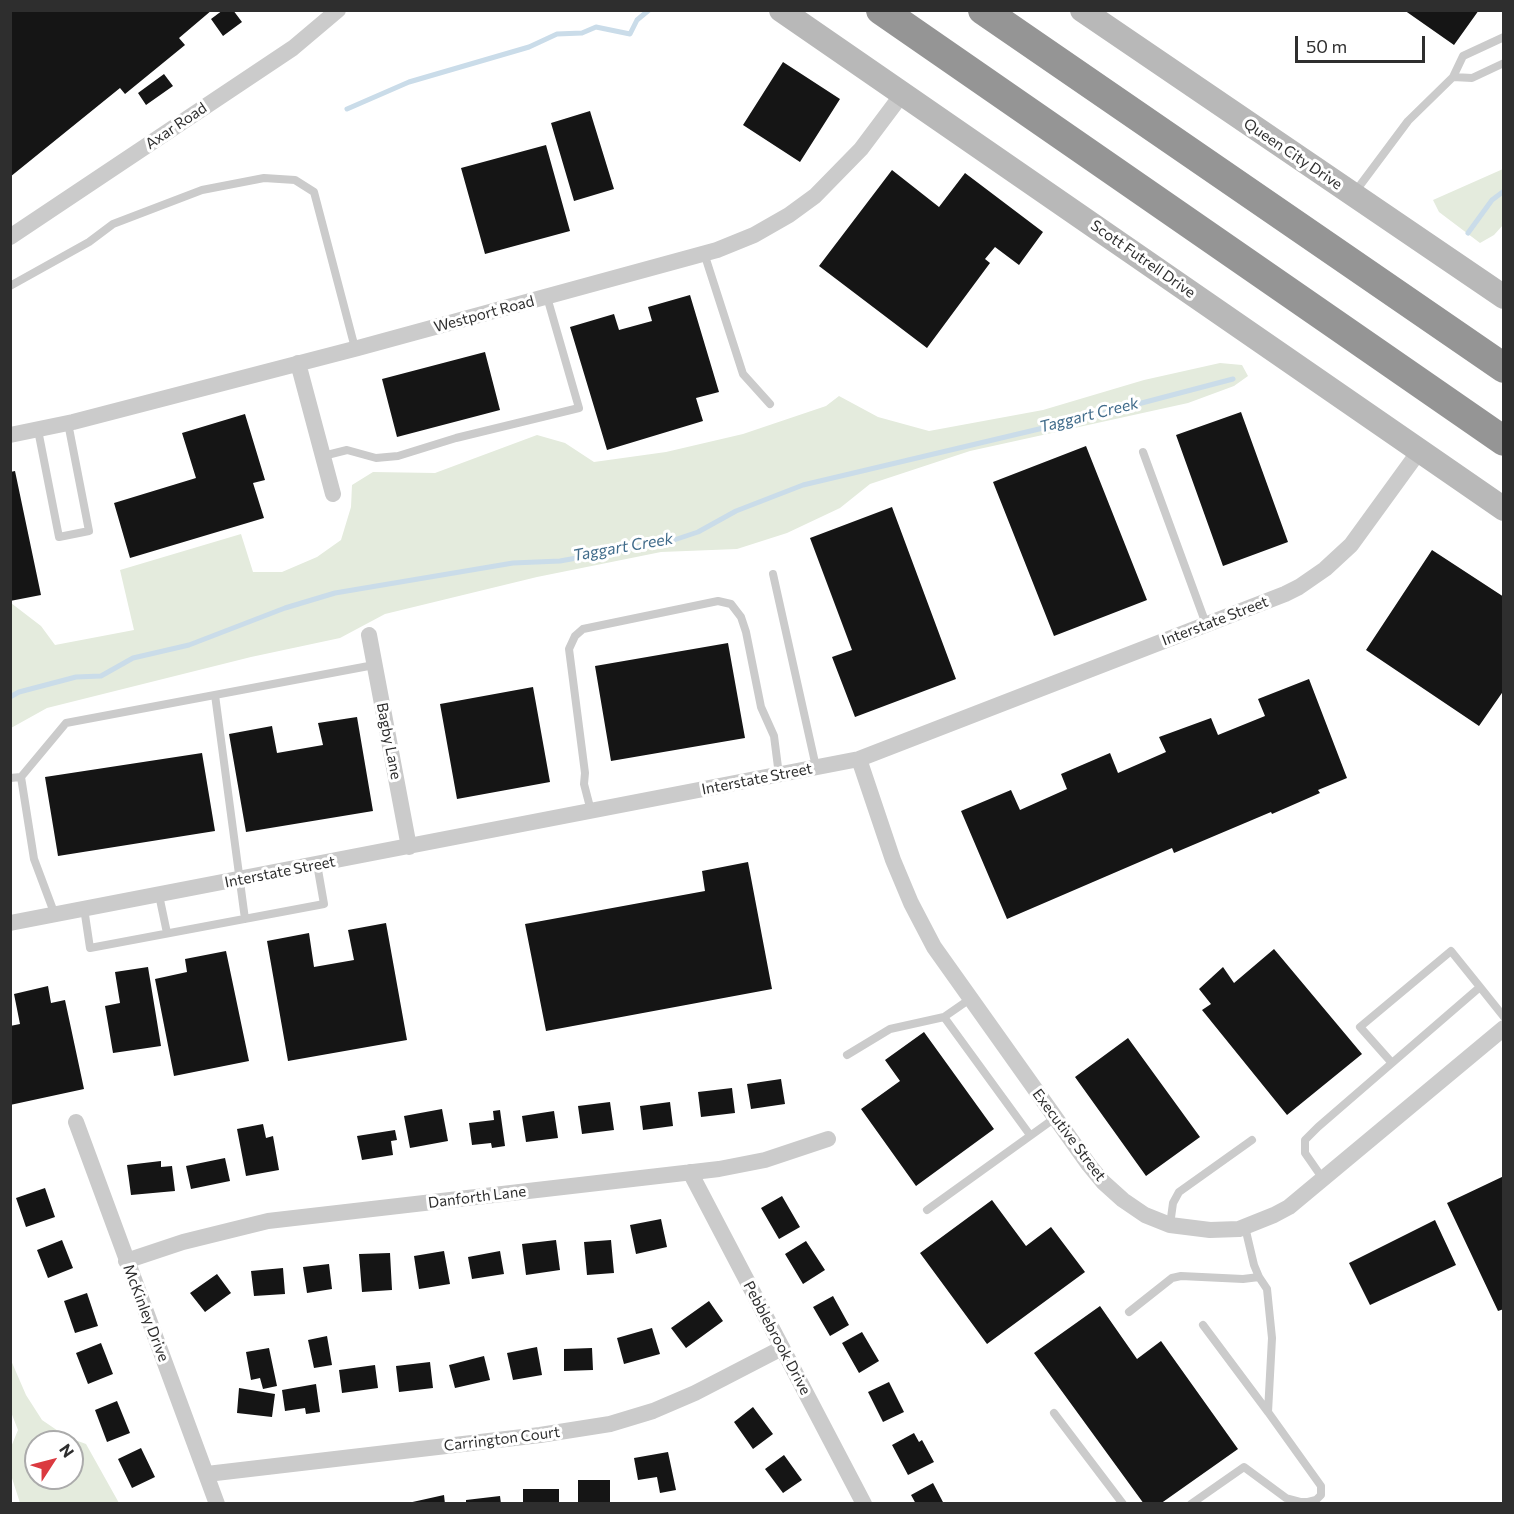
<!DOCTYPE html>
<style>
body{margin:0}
#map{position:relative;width:1514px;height:1514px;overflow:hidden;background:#fff;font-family:Commissioner,sans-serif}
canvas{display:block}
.frame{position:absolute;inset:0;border:12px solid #2e2e2e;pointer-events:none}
.north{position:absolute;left:24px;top:1430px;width:60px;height:60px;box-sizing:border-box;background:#fff;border:2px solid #ababab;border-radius:50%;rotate:54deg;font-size:16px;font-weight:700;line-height:24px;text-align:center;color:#2e2e2e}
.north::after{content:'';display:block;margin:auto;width:21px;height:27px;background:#db3a40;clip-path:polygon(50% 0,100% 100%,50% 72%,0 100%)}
.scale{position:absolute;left:1295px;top:36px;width:130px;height:27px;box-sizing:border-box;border:3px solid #2e2e2e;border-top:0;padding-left:8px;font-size:18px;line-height:21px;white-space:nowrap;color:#2e2e2e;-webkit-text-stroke:4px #fff;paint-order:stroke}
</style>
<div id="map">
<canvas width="1514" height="1514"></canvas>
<div class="frame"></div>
<div class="north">N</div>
<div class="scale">50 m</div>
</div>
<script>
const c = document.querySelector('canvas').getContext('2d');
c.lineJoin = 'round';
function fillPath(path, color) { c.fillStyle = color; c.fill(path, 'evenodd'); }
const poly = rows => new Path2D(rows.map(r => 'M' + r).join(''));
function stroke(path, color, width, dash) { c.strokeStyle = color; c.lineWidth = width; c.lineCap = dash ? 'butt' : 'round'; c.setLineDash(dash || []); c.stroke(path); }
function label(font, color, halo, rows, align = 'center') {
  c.font = font + ' Commissioner,sans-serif'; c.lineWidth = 6; c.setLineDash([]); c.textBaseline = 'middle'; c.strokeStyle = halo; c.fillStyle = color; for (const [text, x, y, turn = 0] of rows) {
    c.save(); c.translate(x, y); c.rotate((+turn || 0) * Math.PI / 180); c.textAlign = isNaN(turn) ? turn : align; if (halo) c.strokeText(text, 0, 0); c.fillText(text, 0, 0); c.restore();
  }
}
const green = poly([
 [1503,169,1503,225,1494,235,1480,243,1439,212,1433,200],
 [1220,363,1242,365,1248,376,1234,386,1188,403,970,451,870,484,840,508,787,533,737,549,661,552,537,577,385,614,340,638,251,657,47,708,11,728,11,603,41,626,55,645,134,630,120,570,241,534,253,572,282,572,317,557,341,540,351,507,352,485,373,472,435,473,537,435,565,443,594,462,666,452,743,434,826,406,839,396,878,417,929,431,1043,410,1144,380],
 [10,1358,26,1395,42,1420,67,1437,86,1444,119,1503,20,1503,11,1475,11,1447,18,1430,11,1412],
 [36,1442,72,1442,72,1478,36,1478]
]);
const stream = poly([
 [347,109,409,82,529,47,557,34,582,33,596,27,630,34,637,20,649,10],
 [1468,233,1492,200,1504,191],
 [10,697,19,692,76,677,101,676,133,658,189,645,285,608,335,593,513,563,560,561,671,541,698,532,736,511,803,485,1077,420,1233,379]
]);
const building = poly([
 [10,10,212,10,179,38,185,45,125,94,120,88,10,177],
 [223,10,233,10,242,22,223,36,211,19],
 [1404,10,1479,10,1454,45],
 [783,62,840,99,800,162,743,125],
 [164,74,173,86,146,105,138,93],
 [590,111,614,189,574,201,551,123],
 [546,145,570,231,485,254,461,168],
 [892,170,939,207,965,173,1043,232,1019,265,995,247,985,259,990,263,927,348,819,266],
 [690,295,719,392,696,398,703,421,607,450,570,327,614,314,619,330,652,321,648,307],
 [485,352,500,410,397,437,382,379],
 [1241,412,1288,542,1223,566,1176,435],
 [245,414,265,480,253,483,264,518,130,558,114,503,196,478,182,433],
 [1086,446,1147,600,1054,636,993,482],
 [15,471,41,595,10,601,10,472],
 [892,507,956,679,855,717,832,657,852,650,810,538],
 [1432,550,1504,597,1504,690,1479,726,1366,650],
 [728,643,745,738,611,761,595,666],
 [1309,679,1347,778,1318,790,1320,793,1272,814,1271,812,1174,853,1172,848,1007,919,961,811,1011,790,1020,810,1067,789,1061,774,1110,753,1118,773,1166,752,1159,737,1211,718,1218,735,1265,716,1258,699],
 [533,687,550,782,457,799,440,704],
 [357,717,373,811,246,832,229,734,272,726,277,753,323,745,318,723],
 [202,753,215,831,58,856,45,777],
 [748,862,772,989,546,1031,525,924,705,891,702,871],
 [386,923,407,1040,288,1061,267,941,309,933,314,967,354,960,348,930],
 [1274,949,1362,1054,1287,1115,1202,1010,1211,1004,1199,989,1223,967,1234,983],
 [226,951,249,1061,174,1076,155,979,187,972,185,959],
 [148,967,161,1046,113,1053,105,1006,120,1003,115,972],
 [48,986,51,1003,65,1000,84,1089,10,1105,10,1026,20,1024,14,994],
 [924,1032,994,1129,916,1186,861,1109,900,1081,885,1060],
 [1128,1038,1200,1137,1146,1176,1075,1077],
 [781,1079,785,1104,751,1109,747,1084],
 [732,1088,735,1113,701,1117,698,1092],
 [610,1102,614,1130,582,1134,578,1106],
 [670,1102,673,1126,643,1130,640,1106],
 [442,1109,448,1141,410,1148,404,1116],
 [500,1110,505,1146,492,1148,491,1143,472,1145,469,1123,494,1120,493,1111],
 [554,1111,558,1138,526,1142,522,1116],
 [263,1124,266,1138,273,1136,279,1170,246,1176,237,1129],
 [395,1130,397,1140,391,1141,393,1155,362,1160,357,1136],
 [225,1158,230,1181,191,1189,186,1166],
 [161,1161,161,1167,172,1166,175,1191,131,1195,127,1165],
 [1504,1176,1504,1309,1498,1311,1447,1203],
 [45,1188,55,1217,26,1227,16,1198],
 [782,1196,800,1227,779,1239,761,1208],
 [992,1200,1026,1246,1051,1227,1085,1272,987,1344,920,1253],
 [661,1219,667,1247,636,1254,630,1225],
 [1435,1220,1456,1265,1370,1305,1349,1263],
 [62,1240,73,1268,48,1278,37,1250],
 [556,1240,560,1270,526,1275,522,1244],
 [611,1240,614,1273,587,1275,584,1242],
 [806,1241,825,1270,803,1284,785,1254],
 [444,1251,450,1284,419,1289,414,1256],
 [500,1251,504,1274,472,1279,468,1257],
 [390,1253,392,1290,362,1292,359,1254],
 [329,1264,332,1289,307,1293,303,1267],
 [283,1268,285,1294,254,1296,251,1271],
 [217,1274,231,1293,205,1312,190,1293],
 [87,1293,98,1326,75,1333,64,1301],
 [833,1296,849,1325,830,1336,813,1307],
 [709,1301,723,1321,686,1348,671,1328],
 [1100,1306,1137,1359,1161,1341,1238,1449,1160,1504,1144,1504,1034,1353],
 [652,1328,660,1354,624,1364,617,1338],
 [862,1332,879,1361,859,1373,842,1343],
 [327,1336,332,1365,314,1368,308,1340],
 [101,1343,113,1374,88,1384,76,1353],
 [537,1347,542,1375,513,1380,507,1353],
 [269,1348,277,1386,263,1389,260,1378,251,1380,246,1352],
 [592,1348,593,1370,564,1371,564,1349],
 [484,1356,490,1380,455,1388,449,1365],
 [430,1362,433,1388,399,1392,396,1366],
 [375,1365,378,1388,342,1393,339,1370],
 [889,1382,904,1412,883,1422,868,1392],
 [316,1384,320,1412,306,1414,305,1408,285,1411,282,1390],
 [239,1388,275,1394,272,1417,237,1413],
 [117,1401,130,1433,107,1442,95,1410],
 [753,1407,773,1434,753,1449,734,1422],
 [914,1433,919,1442,922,1440,934,1462,908,1475,892,1445],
 [141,1448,155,1477,132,1488,118,1459],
 [668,1452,676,1490,660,1493,657,1477,638,1480,634,1458],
 [784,1455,802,1480,783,1493,765,1469],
 [578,1480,610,1480,610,1504,578,1504],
 [933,1483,944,1504,916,1504,911,1495],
 [523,1489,559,1489,559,1504,523,1504],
 [444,1495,445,1504,408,1504,408,1503],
 [500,1496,501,1504,466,1504,466,1500]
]);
const lane = poly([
 [1453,77,1472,78,1504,63],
 [1355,192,1408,121,1453,77,1463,56,1504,37],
 [704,253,743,374,770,404],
 [10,286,89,242,113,224,202,190,264,178,295,180,314,192,355,348],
 [38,430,59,537,89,531,68,423],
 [1143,452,1206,624],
 [323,456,347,450,376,458,398,456,456,438,579,408,547,297],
 [773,574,816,767],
 [215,695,245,919],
 [21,777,34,859,55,915],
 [10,778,21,777,66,723,374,665],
 [591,811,584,784,585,773,569,649,575,636,583,629,718,601,731,604,741,617,746,632,761,707,774,736,779,775],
 [159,895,167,933],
 [84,908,90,948,324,904,317,864],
 [1480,987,1504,1017],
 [970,999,944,1017,1030,1135],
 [847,1055,890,1029,944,1017],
 [1323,1179,1305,1153,1305,1140,1318,1127,1392,1063,1480,987,1451,951,1360,1027,1392,1063],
 [927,1210,1055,1118],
 [1170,1225,1173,1203,1179,1192,1252,1140],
 [1129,1312,1172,1278,1181,1276,1243,1279,1259,1277],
 [1203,1325,1268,1412],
 [1054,1413,1123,1504],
 [1191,1504,1244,1467,1286,1498,1301,1502,1308,1502,1316,1500,1321,1495,1321,1486,1268,1412,1272,1338,1267,1289,1259,1277,1254,1265,1245,1227]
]);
const street = poly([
 [10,237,293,48,338,10],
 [298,363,333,494],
 [10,435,73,422,358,348,717,250,754,235,789,215,815,196,861,149,903,93],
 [369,635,409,847],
 [859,759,893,860,911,903,934,947,1089,1165,1103,1182,1123,1200,1145,1215,1170,1225,1210,1230,1239,1229,1274,1215,1289,1207,1504,1028],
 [10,923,859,759,1285,594,1299,587,1325,569,1351,545,1420,450],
 [76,1122,217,1504],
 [690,1172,864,1504],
 [126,1261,183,1242,268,1221,719,1169,765,1160,828,1139],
 [207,1474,540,1435,610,1424,653,1411,695,1393,782,1348]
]);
const secondary = poly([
 [781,10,1504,509],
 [1082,10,1504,297]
]);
const highway = poly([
 [881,10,1504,441],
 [983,10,1504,368]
]);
const streetNames = [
 ["Axar Road",176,126,-34],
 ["Queen City Drive",1293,154,34],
 ["Scott Futrell Drive",1143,259,35],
 ["Westport Road",484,314,-15],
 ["Interstate Street",1215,621,-21],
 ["Bagby Lane",389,741,79],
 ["Interstate Street",757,779,-11],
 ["Interstate Street",280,872,-11],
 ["Executive Street",1069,1135,53],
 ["Danforth Lane",477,1197,-7],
 ["McKinley Drive",146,1313,69],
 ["Pebblebrook Drive",777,1338,62],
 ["Carrington Court",502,1439,-7]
];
const waterNames = [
 ["Taggart Creek",1089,415,-14],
 ["Taggart Creek",623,547,-10]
];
fillPath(green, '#e4ebdd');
stroke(stream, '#cadce9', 5);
fillPath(building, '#151515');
stroke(lane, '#cbcbcb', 8);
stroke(street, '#cbcbcb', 16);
stroke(secondary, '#b8b8b8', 24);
stroke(highway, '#959595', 30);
label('15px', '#2e2e2e', '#fff', streetNames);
label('italic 16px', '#416c8b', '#fff', waterNames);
</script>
